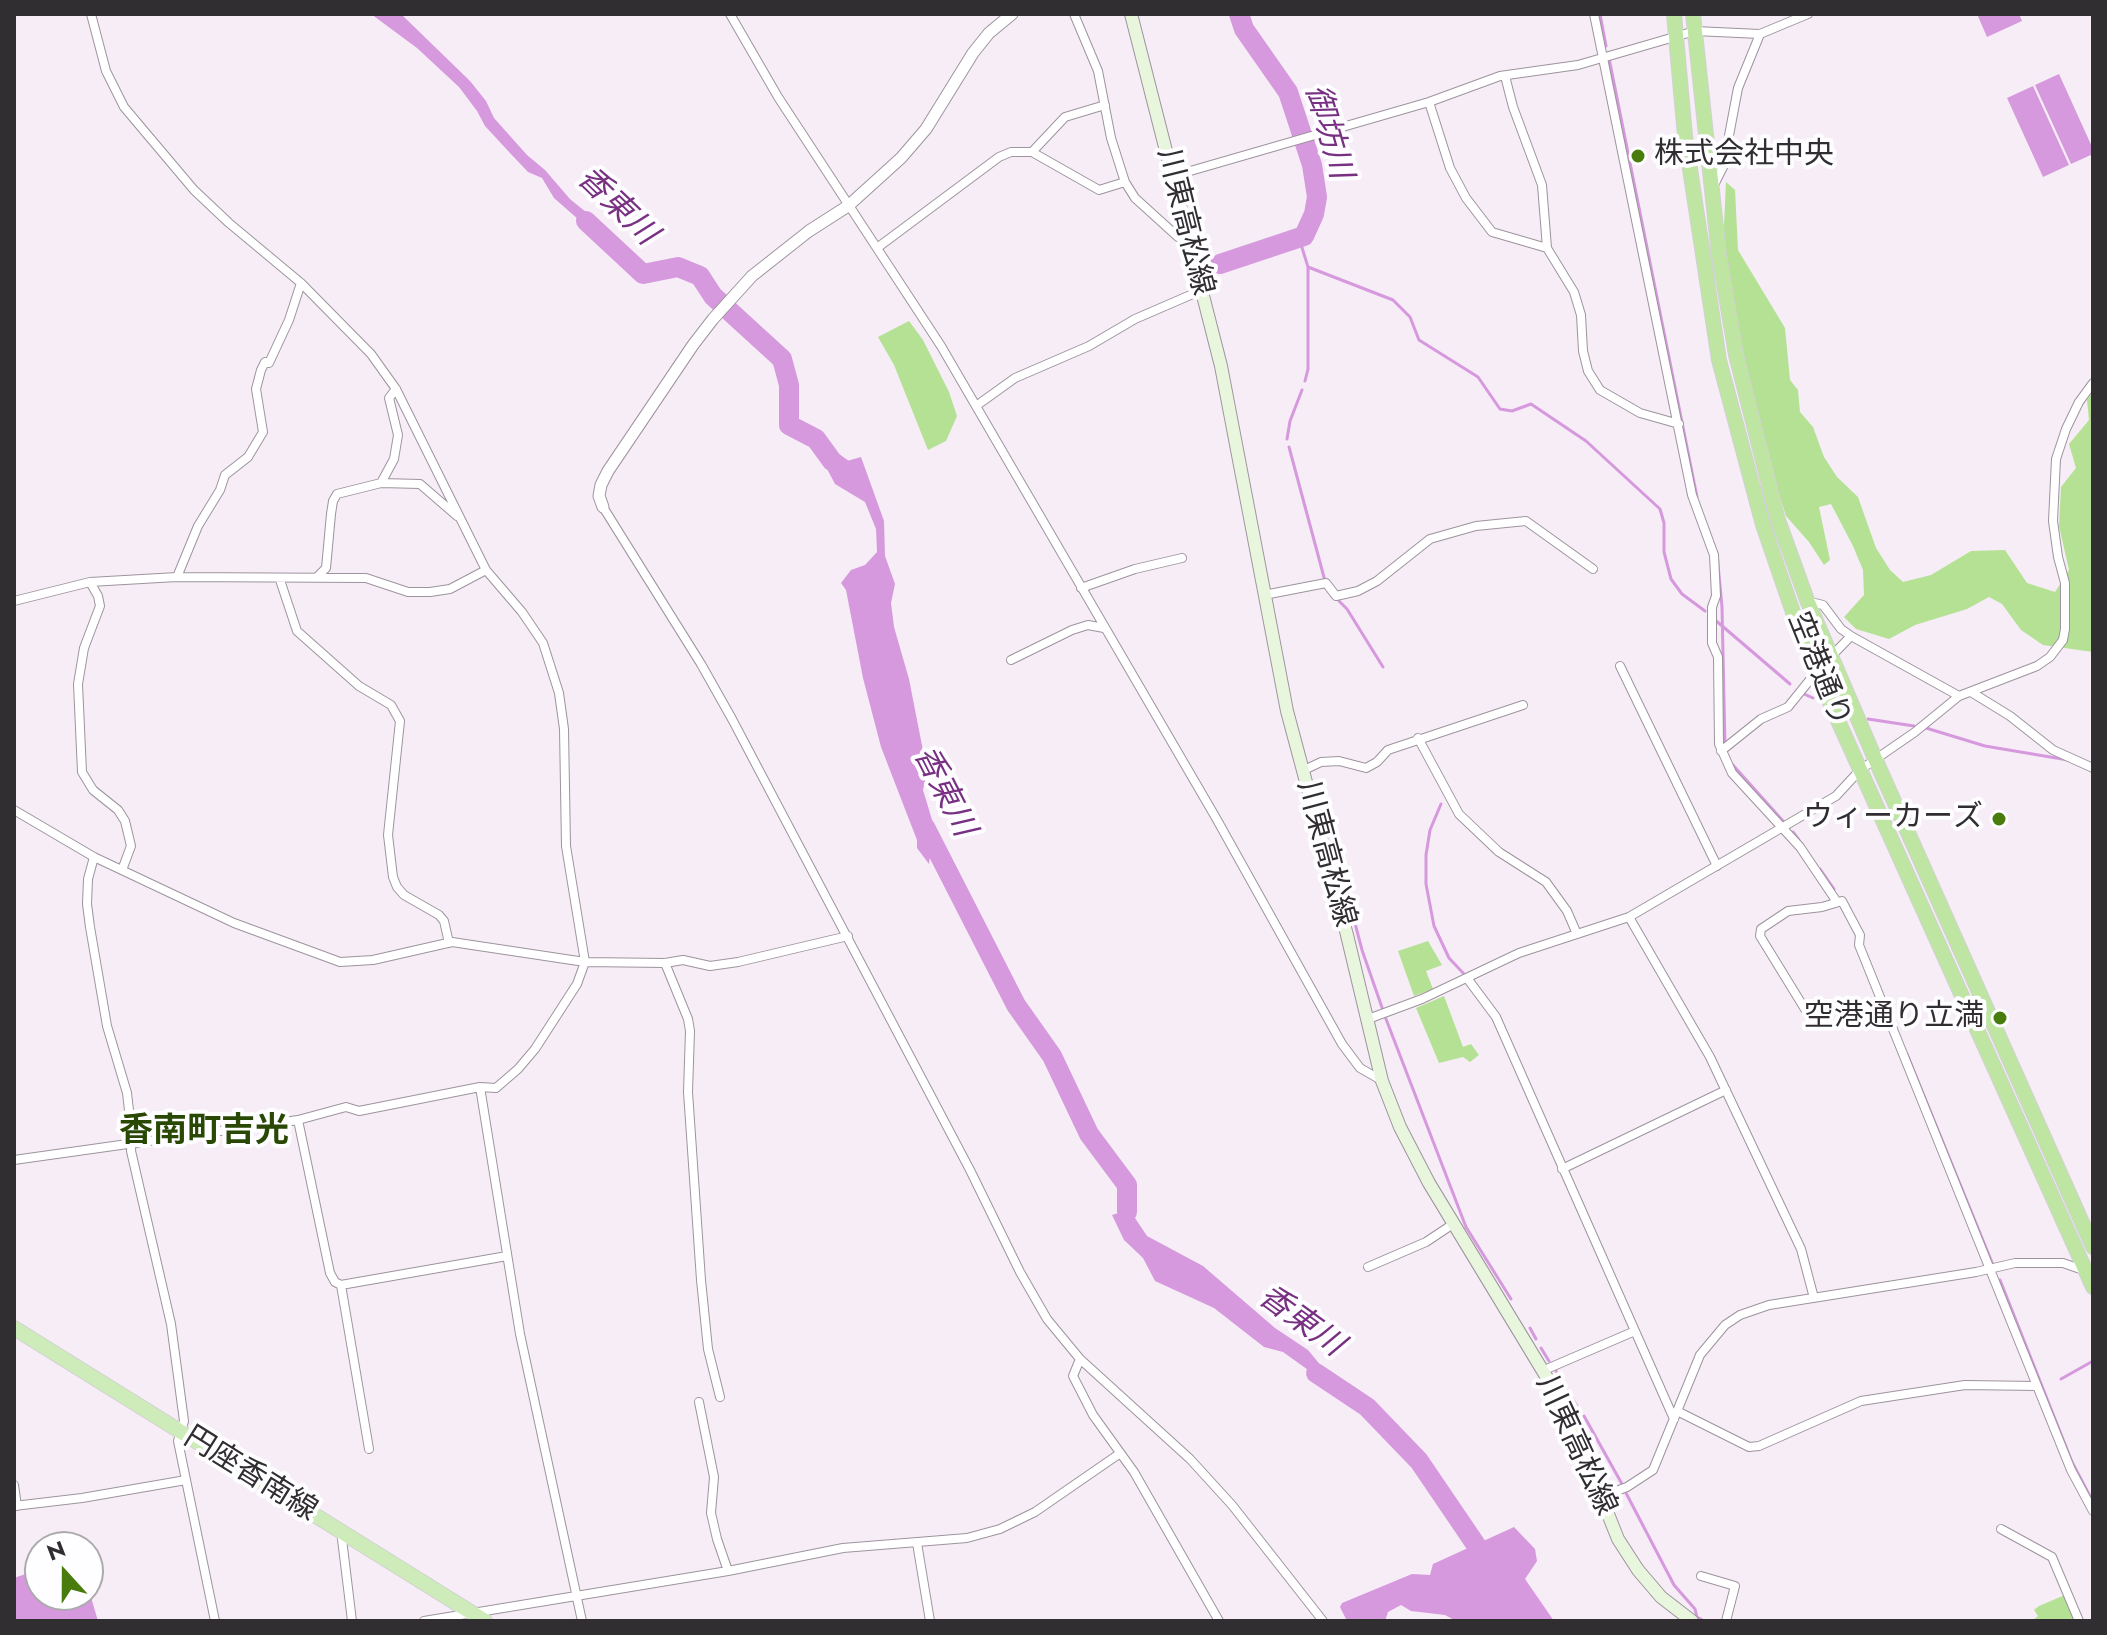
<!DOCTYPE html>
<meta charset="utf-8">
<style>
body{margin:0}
#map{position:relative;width:2107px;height:1635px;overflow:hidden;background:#f6edf7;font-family:Jost,sans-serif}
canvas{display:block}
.frame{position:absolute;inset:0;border:16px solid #312e31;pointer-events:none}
.north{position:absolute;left:24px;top:1531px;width:80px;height:80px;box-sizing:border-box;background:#fefdff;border:2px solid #acaaad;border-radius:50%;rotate:339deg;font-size:22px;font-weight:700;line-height:32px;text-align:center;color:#312e31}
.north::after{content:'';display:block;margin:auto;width:28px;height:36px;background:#487c0c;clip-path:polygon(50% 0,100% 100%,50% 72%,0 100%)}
</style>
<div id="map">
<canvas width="2107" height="1635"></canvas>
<div class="frame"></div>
<div class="north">N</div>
</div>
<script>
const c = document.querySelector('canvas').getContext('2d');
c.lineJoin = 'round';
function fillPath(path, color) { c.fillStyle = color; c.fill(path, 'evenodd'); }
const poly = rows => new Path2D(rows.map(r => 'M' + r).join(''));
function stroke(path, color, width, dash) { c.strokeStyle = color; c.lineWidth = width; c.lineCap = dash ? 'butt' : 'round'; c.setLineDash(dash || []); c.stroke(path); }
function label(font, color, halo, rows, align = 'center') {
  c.font = font + ' Jost,"Noto Sans JP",sans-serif'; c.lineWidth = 8; c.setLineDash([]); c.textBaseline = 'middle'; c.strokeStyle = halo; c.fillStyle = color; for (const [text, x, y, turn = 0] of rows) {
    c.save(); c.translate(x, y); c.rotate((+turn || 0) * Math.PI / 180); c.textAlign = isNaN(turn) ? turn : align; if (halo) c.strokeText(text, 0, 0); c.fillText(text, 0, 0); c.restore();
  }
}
const green = poly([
 [1726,182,1735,190,1738,250,1785,328,1790,380,1798,390,1800,412,1813,427,1824,457,1837,477,1858,497,1876,548,1890,570,1903,582,1931,575,1971,551,2005,550,2027,583,2055,592,2069,570,2059,526,2061,487,2076,468,2069,444,2089,420,2087,400,2093,392,2093,652,2043,645,2021,630,2002,604,1989,597,1967,609,1915,625,1889,639,1856,629,1844,617,1864,595,1863,570,1853,546,1831,504,1819,507,1830,560,1824,565,1809,542,1786,516,1757,424,1723,246],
 [909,321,923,340,949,392,957,416,946,441,928,450,894,365,878,337],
 [1428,941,1442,965,1426,971,1433,989,1414,996,1398,951],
 [1444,996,1463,1047,1471,1044,1479,1055,1470,1062,1463,1057,1439,1063,1416,1008],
 [2065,1595,2075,1621,2032,1621,2038,1616,2034,1610,2039,1606]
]);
const water = poly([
 [371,14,401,14,470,81,486,101,494,118,527,155,545,170,570,199,598,222,608,236,604,248,587,227,554,198,542,178,528,172,510,153,485,126,477,111,459,87,417,48],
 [1977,14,2019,14,2022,21,1987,37],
 [2059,74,2093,149,2093,154,2071,164,2035,85],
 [2033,86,2069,165,2043,177,2007,98],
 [861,457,884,521,885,556,895,584,891,603,894,627,909,679,927,771,923,790,939,843,935,856,930,856,929,864,917,848,917,840,881,747,863,678,846,590,841,583,851,570,865,565,877,552,876,529,865,502,835,484,826,467],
 [1131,1182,1137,1194,1135,1218,1147,1236,1203,1266,1275,1328,1308,1350,1342,1391,1325,1382,1283,1352,1264,1347,1214,1308,1155,1281,1143,1258,1124,1240,1112,1215,1122,1212,1127,1206,1124,1187],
 [1514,1527,1535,1549,1537,1561,1525,1579,1554,1621,1456,1621,1445,1615,1411,1611,1401,1605,1388,1612,1385,1621,1347,1621,1340,1607,1342,1603,1412,1574,1430,1575,1433,1564],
 [40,1569,40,1595,88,1595,88,1587,98,1621,14,1621,14,1578]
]);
const stream = poly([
 [1600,14,1606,46],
 [1609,58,1697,497],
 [1299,238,1308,267,1393,300,1410,317,1419,340,1478,377,1500,409,1512,411,1531,404,1586,441,1660,509,1664,523,1664,552,1671,579,1682,594,1705,611],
 [1305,381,1308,369,1308,267],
 [1287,439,1290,421,1302,390],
 [1289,447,1325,581],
 [1717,554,1722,607,1725,746],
 [1339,601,1347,609,1383,667],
 [1714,619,1790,684],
 [1804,694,1813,698],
 [1868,719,1914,726],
 [1926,728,1985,746,2068,760],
 [1732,764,1783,821],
 [1441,804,1430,830,1426,855,1426,884,1434,926,1449,958,1464,974],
 [1793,832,1799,840],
 [1820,869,1834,889],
 [1343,878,1362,950,1386,1019,1466,1227,1511,1299],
 [1907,1054,1993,1265],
 [2000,1280,2072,1462,2093,1502],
 [1530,1328,1536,1339],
 [1541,1348,1549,1361],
 [1556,1371,1578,1408],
 [2061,1379,2093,1361],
 [1584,1416,1622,1484],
 [1626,1493,1674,1585,1695,1609,1697,1617,1704,1621]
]);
const river = poly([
 [586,221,643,274,678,267,700,276,713,296,782,359,789,385,789,425,816,439,832,461,858,480],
 [1220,264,1304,236,1314,214,1317,197,1312,165,1288,92,1244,29,1239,14],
 [925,827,1016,1005,1052,1056,1089,1134,1127,1185,1127,1212],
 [1316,1373,1367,1407,1419,1461,1491,1567]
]);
const minor = poly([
 [730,14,778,97,941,346,1216,818,1342,1044,1360,1068,1381,1080],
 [1074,14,1098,71,1111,138,1125,182,1135,198,1178,237,1189,241],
 [1594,14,1692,495,1714,555,1716,596,1712,607,1712,643,1718,657,1719,744,1732,773,1800,847,1837,902],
 [1505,76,1513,107,1542,185,1547,248],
 [1429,102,1450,168,1466,198,1492,232,1547,248,1574,292,1581,315,1583,351,1588,371,1600,390,1640,413,1679,424],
 [1032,152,1065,117,1105,105],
 [1173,176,1429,102,1500,76,1578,65,1695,31,1760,34,1808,14],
 [1714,185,1723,167,1738,88,1760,34],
 [877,248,999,157,1011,152,1032,152,1099,190,1125,182],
 [976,406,1015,378,1089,346,1135,319,1202,290],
 [381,483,420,484,457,516],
 [603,507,701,664,732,719,970,1170,1020,1272,1047,1319,1080,1359,1073,1376,1093,1415,1134,1472,1219,1621],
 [177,577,198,526,220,490,225,475,248,457,263,432,256,389,261,370,265,362,269,363,289,320,301,283],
 [317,577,326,568,331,514,333,501,337,494,381,483,394,459,398,435,389,398,396,389],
 [280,580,297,631,359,686,391,705,400,721,388,835,393,877,397,887,404,895,439,915,444,921,449,943],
 [90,582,98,596,100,606,84,648,78,684,82,772,93,790,118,810,125,821,131,846,122,870],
 [1081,588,1135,569,1182,558],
 [1264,595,1326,583,1336,596,1358,591,1377,581,1430,539,1476,526,1526,521,1593,569],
 [14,601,90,582,177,577,366,578,408,592,430,592,450,589,486,570],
 [1807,601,1823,605,1841,629,1851,636,1959,696],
 [1011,660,1072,630,1088,625,1104,628],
 [1620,666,1717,866],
 [1971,692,2010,716,2053,750,2093,768],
 [1418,738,1459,814,1499,852,1546,882,1567,911,1577,934],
 [1721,751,1761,719,1788,707,1817,671,1851,636],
 [1302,771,1321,762,1339,761,1366,768,1377,762,1388,750,1523,705],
 [14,810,94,857,234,923,340,962,373,960,452,942,585,962,665,963,683,960,710,966,738,962,848,936],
 [94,857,88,879,87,904,90,927,107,1026,127,1093,132,1136,131,1151,171,1324,184,1421,178,1441,215,1621],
 [1629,917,1710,1057,1801,1249,1814,1298],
 [665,963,688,1019,690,1031,688,1092,701,1280,708,1349,720,1397],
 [1467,978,1496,1017,1674,1419],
 [1368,1019,1422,999,1519,953,1629,917,1836,796,1860,770,1915,732,1959,696,2037,666,2050,657,2063,640,2065,629,2065,583,2058,557,2053,521,2056,459,2066,429,2079,402,2093,383],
 [1811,1019,1760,936,1761,929,1788,911,1822,907,1842,901,1860,935,1859,945,2071,1470,2093,1511],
 [480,1087,520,1334,582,1621],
 [298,1120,330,1273,335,1282,341,1285,507,1256],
 [14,1160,298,1120,346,1107,359,1111,480,1087,496,1088,518,1069,535,1049,577,984,585,962,566,846,564,729,559,693,543,643,522,612,486,570,396,389,371,354,301,283,229,223,194,190,124,107,106,71,91,14],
 [1562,1169,1726,1090],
 [1368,1267,1426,1242,1453,1224],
 [341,1285,369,1449],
 [1080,1359,1190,1459,1232,1505,1323,1621],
 [1542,1371,1635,1331],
 [699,1402,714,1477,711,1513,717,1539,728,1571],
 [1677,1411,1749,1447,1759,1446,1861,1401,1965,1385,2037,1386],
 [14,1485,17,1506],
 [1600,1497,1627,1487,1653,1470,1700,1355,1725,1325,1740,1315,1769,1305,1976,1272,2015,1263,2063,1263,2086,1271],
 [14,1506,82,1498,186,1480],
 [2001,1529,2052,1557,2079,1621],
 [341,1531,352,1621],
 [917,1543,930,1621],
 [1701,1576,1735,1586,1726,1621],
 [424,1621,728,1571,843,1548,967,1538,1000,1529,1035,1512,1119,1454]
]);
const tertiary = poly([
 [603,507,599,496,601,485,608,471,693,345,713,319,752,276,809,231,848,206,901,158,926,129,973,53,989,33,1012,14]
]);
const secondary = poly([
 [1131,14,1221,366,1287,711,1347,935,1382,1081,1400,1127,1429,1183,1555,1391,1580,1444,1618,1539,1638,1570,1661,1597,1692,1621]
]);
const primary = poly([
 [14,1328,485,1621]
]);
const trunk = poly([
 [1674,14,1685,136,1719,360,1763,525,1795,618,1831,705,2093,1287],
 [1693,14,1719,255,1736,355,1778,520,1807,600,1876,761,2093,1247]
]);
const markers = [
 [1638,156,8,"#487c0c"],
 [1999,819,8,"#487c0c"],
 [2000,1018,8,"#487c0c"]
];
const poiNames = [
 ["株式会社中央",1654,156,"left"],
 ["ウィーカーズ",1983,819],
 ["空港通り立満",1984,1018]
];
const streetNames = [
 ["川東高松線",1184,222,76],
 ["空港通り",1818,670,68],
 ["川東高松線",1325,854,75],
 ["川東高松線",1575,1446,65],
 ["円座香南線",250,1475,32]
];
const waterNames = [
 ["御坊川",1327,132,74],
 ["香東川",616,207,44],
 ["香東川",943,792,63],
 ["香東川",1300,1322,36]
];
const quarterNames = [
 ["香南町吉光",204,1133]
];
fillPath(green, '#b4e194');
fillPath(water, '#d699dd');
stroke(stream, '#d699dd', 3);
stroke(river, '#d699dd', 20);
stroke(minor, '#9d949e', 10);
stroke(tertiary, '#9d949e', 13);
stroke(secondary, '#9d949e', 14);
stroke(primary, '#d2d1d2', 16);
stroke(trunk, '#d2d1d2', 16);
stroke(minor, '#fff', 8);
stroke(tertiary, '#fff', 11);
stroke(secondary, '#e7f6dc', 12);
stroke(primary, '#ceecb9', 14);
stroke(trunk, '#bee6a2', 14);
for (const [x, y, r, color] of markers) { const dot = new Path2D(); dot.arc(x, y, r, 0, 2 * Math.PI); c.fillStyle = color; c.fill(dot); stroke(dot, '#fefdff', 3); }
label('30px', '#312e31', '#fefdff', poiNames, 'right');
label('30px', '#312e31', '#fefdff', streetNames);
label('italic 32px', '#783182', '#fefdff', waterNames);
label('bold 34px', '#284803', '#fefdff', quarterNames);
</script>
